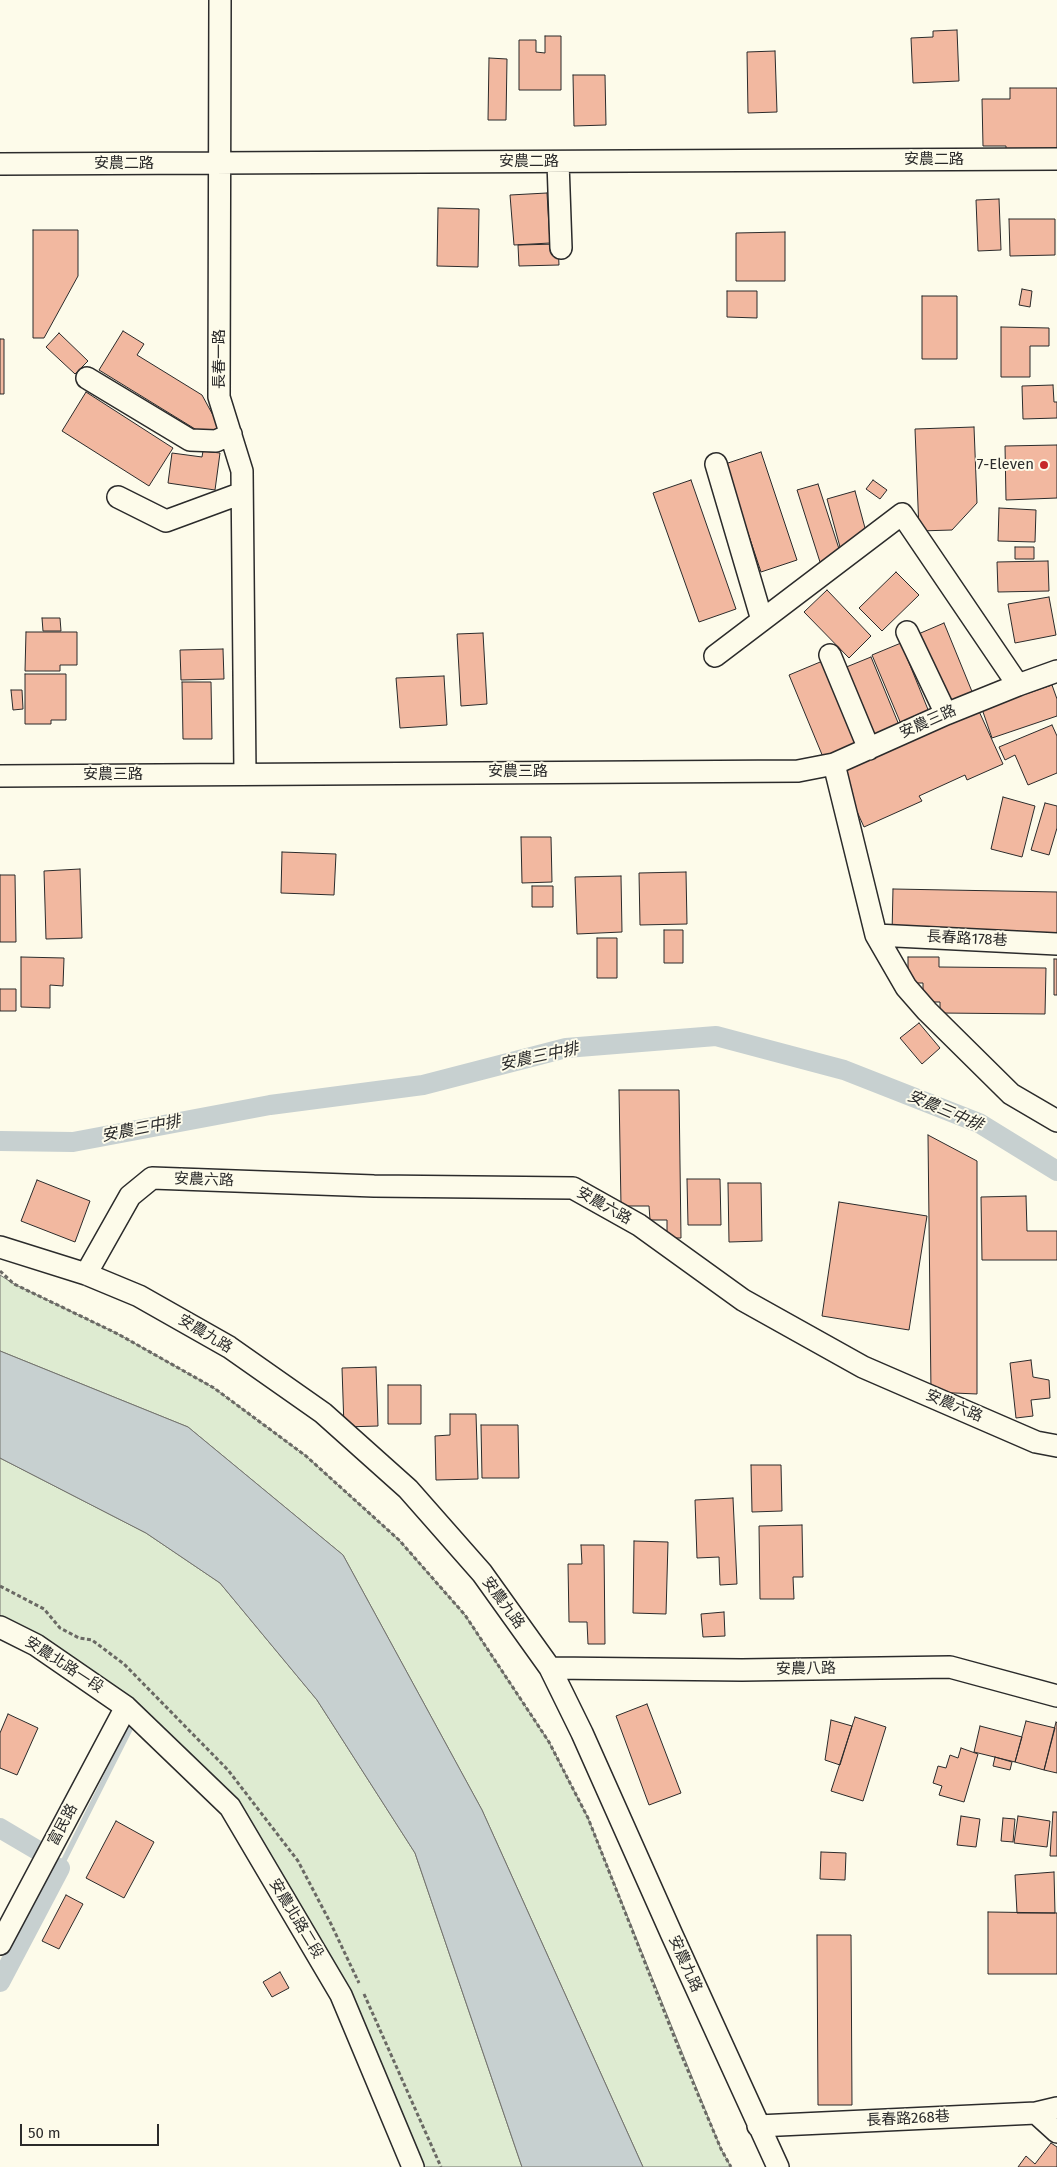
<!DOCTYPE html>
<meta charset="utf-8">
<style>
body{margin:0}
#map{position:relative;width:1057px;height:2167px;overflow:hidden;background:#fdfbea;font-family:"Fira Sans",sans-serif}
canvas{display:block}
.scale{position:absolute;left:20px;top:2124px;width:139px;height:22px;box-sizing:border-box;border:2px solid #2b2b2b;border-top:0;padding-left:6px;font-size:15px;line-height:18px;white-space:nowrap;color:#2b2b2b;-webkit-text-stroke:4px #fdfbea;paint-order:stroke}
</style>
<div id="map">
<canvas width="1057" height="2167"></canvas>
<div class="scale">50 m</div>
</div>
<script>
const c = document.querySelector('canvas').getContext('2d');
c.lineJoin = 'round';
function fillPath(path, color) { c.fillStyle = color; c.fill(path, 'evenodd'); }
const poly = rows => new Path2D(rows.map(r => 'M' + r).join(''));
function stroke(path, color, width, dash) { c.strokeStyle = color; c.lineWidth = width; c.lineCap = dash ? 'butt' : 'round'; c.setLineDash(dash || []); c.stroke(path); }
function label(font, color, halo, rows, align = 'center') {
  c.font = font + ' "Fira Sans","Noto Sans TC",sans-serif'; c.lineWidth = 4; c.setLineDash([]); c.textBaseline = 'middle'; c.strokeStyle = halo; c.fillStyle = color; for (const [text, x, y, turn = 0] of rows) {
    c.save(); c.translate(x, y); c.rotate((+turn || 0) * Math.PI / 180); c.textAlign = isNaN(turn) ? turn : align; if (halo) c.strokeText(text, 0, 0); c.fillText(text, 0, 0); c.restore();
  }
}
const green = poly([
 [0,1275,14,1284,118,1334,214,1388,306,1456,399,1540,465,1615,549,1742,588,1818,721,2149,731,2167,643,2167,482,1810,343,1555,188,1427,0,1351,0,1275],
 [0,1458,146,1533,220,1583,317,1700,415,1853,522,2167,413,2167,341,1995,230,1807,126,1707,0,1627,0,1458]
]);
const water = poly([
 [0,1351,188,1427,343,1555,482,1810,643,2167,522,2167,415,1853,317,1700,220,1583,146,1533,0,1458,0,1351]
]);
const stream = poly([
 [60,1868,130,1729]
]);
const canal = poly([
 [0,1141,73,1142,270,1105,423,1085,566,1048,716,1036,844,1070,979,1123,1057,1171],
 [0,1828,37,1850],
 [0,1982,60,1868]
]);
const building = poly([
 [957,30,959,81,913,83,911,38,933,37,933,31,957,30],
 [545,36,561,36,561,90,519,90,519,40,536,40,536,52,545,53,545,36],
 [775,51,777,112,748,113,747,52,775,51],
 [489,58,507,59,506,120,488,120,489,58],
 [573,75,605,75,606,125,574,126,573,75],
 [1010,88,1057,88,1057,154,1006,155,1006,146,983,146,982,99,1010,99,1010,88],
 [547,193,550,243,514,245,510,195,547,193],
 [999,199,1001,250,978,251,976,200,999,199],
 [438,208,479,209,478,267,437,266,438,208],
 [1009,219,1055,219,1055,255,1010,256,1009,219],
 [33,230,78,230,78,276,44,338,33,338,33,230],
 [785,232,785,281,736,281,736,233,785,232],
 [558,244,559,265,519,266,518,245,558,244],
 [1022,289,1032,291,1030,307,1019,305,1022,289],
 [727,291,757,291,757,318,727,317,727,291],
 [922,296,957,296,957,359,922,359,922,296],
 [1001,327,1049,328,1049,346,1030,346,1030,377,1001,377,1001,327],
 [123,331,144,344,137,355,202,395,220,428,213,440,99,370,123,331],
 [59,333,88,361,75,374,46,347,59,333],
 [0,339,4,339,4,394,0,394,0,339],
 [1053,385,1054,402,1057,402,1057,418,1023,419,1022,386,1053,385],
 [86,392,173,448,149,486,62,431,86,392],
 [974,427,977,503,952,530,919,531,915,429,974,427],
 [1057,445,1057,498,1006,500,1005,446,1057,445],
 [203,451,220,453,215,490,168,483,172,453,202,457,203,451],
 [761,452,797,560,761,572,725,464,761,452],
 [691,480,736,609,699,622,653,493,691,480],
 [873,480,887,490,880,499,866,489,873,480],
 [818,484,841,555,820,562,797,490,818,484],
 [855,491,868,539,840,547,827,499,855,491],
 [999,508,1036,510,1035,542,998,541,999,508],
 [1015,547,1034,547,1034,559,1015,559,1015,547],
 [1048,561,1049,591,998,592,997,562,1048,561],
 [896,572,919,595,882,631,859,608,896,572],
 [827,590,871,636,849,658,804,612,827,590],
 [1049,597,1056,635,1015,643,1008,604,1049,597],
 [42,618,60,618,61,631,43,631,42,618],
 [944,623,973,694,944,706,916,635,944,623],
 [26,632,77,632,77,665,60,665,60,671,25,671,26,632],
 [483,633,487,704,461,706,457,634,483,633],
 [901,643,929,712,901,724,872,655,901,643],
 [223,649,224,679,181,680,180,650,223,649],
 [871,657,899,725,868,738,839,670,871,657],
 [825,660,859,743,823,757,789,675,825,660],
 [25,674,66,674,66,720,51,720,51,724,25,724,25,674],
 [444,676,447,725,400,728,396,678,444,676],
 [182,682,211,682,212,739,183,739,182,682],
 [1052,685,1057,699,1057,716,992,738,982,709,1052,685],
 [11,690,22,690,23,709,13,710,11,690],
 [978,709,1003,764,967,780,965,775,919,796,922,801,864,827,839,772,978,709],
 [1052,725,1057,736,1057,773,1028,785,1015,755,1005,760,999,747,1052,725],
 [1003,797,1035,806,1022,857,991,849,1003,797],
 [1045,803,1057,806,1057,828,1049,855,1031,850,1045,803],
 [521,837,551,837,552,882,522,883,521,837],
 [282,852,336,854,334,895,281,893,282,852],
 [80,869,82,938,46,939,44,871,80,869],
 [686,872,687,924,640,925,639,873,686,872],
 [0,875,15,875,16,942,0,942,0,875],
 [621,876,622,932,577,934,575,877,621,876],
 [532,886,553,886,553,907,532,907,532,886],
 [893,889,1057,892,1057,938,892,934,893,889],
 [664,930,683,930,683,963,664,963,664,930],
 [597,938,617,938,617,978,597,978,597,938],
 [21,957,64,958,63,986,50,985,50,1008,21,1007,21,957],
 [908,957,939,957,939,967,1046,968,1045,1014,940,1013,940,1002,923,1002,923,983,908,983,908,957],
 [1054,959,1057,959,1057,995,1054,995,1054,959],
 [0,989,16,989,16,1011,0,1011,0,989],
 [919,1023,940,1048,922,1064,900,1038,919,1023],
 [619,1090,679,1090,681,1238,667,1238,667,1220,650,1220,649,1206,621,1206,619,1090],
 [928,1135,977,1161,977,1394,931,1392,928,1135],
 [687,1179,720,1179,721,1225,688,1225,687,1179],
 [37,1180,90,1201,75,1242,21,1221,37,1180],
 [728,1183,761,1183,762,1241,729,1242,728,1183],
 [1026,1196,1027,1231,1057,1231,1057,1260,982,1260,981,1197,1026,1196],
 [839,1202,927,1216,909,1330,822,1316,839,1202],
 [1031,1360,1033,1377,1049,1380,1050,1398,1031,1400,1033,1416,1016,1418,1010,1363,1031,1360],
 [376,1367,378,1426,344,1427,342,1368,376,1367],
 [388,1385,421,1385,421,1424,388,1424,388,1385],
 [450,1414,476,1414,478,1479,436,1480,435,1436,450,1435,450,1414],
 [481,1425,518,1425,519,1478,482,1478,481,1425],
 [751,1465,781,1465,782,1511,752,1512,751,1465],
 [733,1498,737,1584,720,1585,719,1557,697,1558,695,1500,733,1498],
 [802,1525,803,1577,793,1577,794,1599,760,1599,759,1526,802,1525],
 [634,1541,668,1542,666,1614,633,1613,634,1541],
 [581,1545,604,1545,605,1644,588,1644,587,1622,569,1622,568,1564,582,1564,581,1545],
 [724,1612,725,1636,703,1637,701,1614,724,1612],
 [647,1704,681,1793,649,1805,616,1716,647,1704],
 [8,1714,38,1728,17,1775,0,1768,0,1733,8,1714],
 [855,1717,886,1727,863,1801,831,1791,855,1717],
 [831,1720,852,1726,840,1765,825,1760,831,1720],
 [1026,1721,1055,1728,1044,1770,1015,1762,1026,1721],
 [1056,1722,1057,1723,1057,1773,1044,1770,1056,1722],
 [980,1726,1022,1737,1015,1762,974,1752,980,1726],
 [961,1748,978,1754,964,1802,939,1795,942,1786,933,1783,938,1766,946,1768,950,1755,958,1758,961,1748],
 [995,1757,1012,1762,1010,1770,993,1766,995,1757],
 [1053,1812,1057,1812,1057,1856,1050,1856,1053,1812],
 [961,1816,980,1819,976,1847,957,1845,961,1816],
 [1018,1816,1050,1821,1047,1847,1014,1843,1018,1816],
 [1003,1818,1015,1819,1013,1842,1001,1841,1003,1818],
 [116,1821,154,1842,124,1898,86,1878,116,1821],
 [821,1852,846,1853,845,1880,820,1879,821,1852],
 [1054,1872,1055,1913,1017,1913,1015,1875,1054,1872],
 [66,1895,83,1904,59,1949,42,1941,66,1895],
 [988,1912,1057,1913,1057,1974,988,1974,988,1912],
 [817,1935,851,1935,852,2105,818,2105,817,1935],
 [280,1972,289,1988,272,1997,263,1982,280,1972],
 [1051,2143,1057,2147,1057,2167,1018,2167,1026,2156,1035,2164,1051,2143]
]);
const path = poly([
 [0,1271,14,1284,118,1334,214,1388,306,1456,399,1540,465,1615,549,1742,588,1818,681,2054,721,2149,731,2167],
 [0,1586,44,1609,60,1628,79,1638,92,1640,124,1664,228,1770,298,1861,331,1924,359,1983],
 [364,1994,441,2167]
]);
const minor = poly([
 [220,0,219,397,242,471,245,774],
 [558,162,561,248],
 [0,164,1057,159],
 [87,378,190,440,216,441,231,434],
 [716,464,762,620],
 [118,497,166,521,242,493],
 [907,632,946,714],
 [830,655,869,749],
 [715,656,902,514,1018,685,1057,671],
 [834,764,876,935,906,987,927,1011,1011,1094,1057,1121],
 [0,776,798,771,834,764,946,714,1018,685],
 [876,935,1057,944],
 [0,1247,86,1274,139,1296,229,1347,323,1413,408,1489,482,1573,550,1668,582,1733,672,1935,778,2167],
 [86,1274,130,1196,152,1178,374,1186,573,1188,639,1225,743,1300,863,1367,1036,1442,1057,1446],
 [0,1627,36,1645,126,1707,230,1807,341,1995,413,2167],
 [550,1668,742,1670,950,1667,1057,1696],
 [0,1944,126,1707],
 [1036,2113,1057,2132],
 [758,2126,1036,2113,1057,2108]
]);
const markers = [
 [1044,465,5,"#c62828"]
];
const streetNames = [
 ["安農二路",934,160],
 ["安農二路",529,162],
 ["安農二路",124,164],
 ["長春一路",220,359,-90],
 ["安農三路",928,722,-24],
 ["安農三路",518,772],
 ["安農三路",113,775],
 ["長春路178巷",967,939,3],
 ["安農六路",204,1180,2],
 ["安農六路",604,1206,29],
 ["安農九路",205,1334,31],
 ["安農六路",954,1406,23],
 ["安農九路",503,1603,54],
 ["安農北路一段",64,1665,33],
 ["安農八路",806,1669,-1],
 ["富民路",63,1825,-62],
 ["安農北路二段",296,1919,59],
 ["安農九路",685,1964,66],
 ["長春路268巷",908,2119,-3]
];
const poiNames = [
 ["7-Eleven",1034,465]
];
const waterNames = [
 ["安農三中排",539,1057,-12],
 ["安農三中排",945,1111,23],
 ["安農三中排",141,1129,-11]
];
fillPath(green, '#deebd1');
stroke(green, '#74746e', 1);
fillPath(water, '#c7d0d0');
stroke(water, '#74746e', 1);
stroke(stream, '#c7d0d0', 5.5);
stroke(canal, '#c7d0d0', 20);
fillPath(building, '#f2b8a0');
stroke(building, '#2b2b2b', 1);
stroke(minor, '#2b2b2b', 24);
stroke(path, '#6a6964', 3, [4, 2.5]);
stroke(minor, '#fdfbea', 21);
for (const [x, y, r, color] of markers) { const dot = new Path2D(); dot.arc(x, y, r, 0, 2 * Math.PI); c.fillStyle = color; c.fill(dot); stroke(dot, '#fdfbea', 2); }
label('15px', '#2b2b2b', '#fdfbea', streetNames);
label('15px', '#2b2b2b', '#fdfbea', poiNames, 'right');
label('italic 16px', '#2b2b2b', '#fdfbea', waterNames);
</script>
